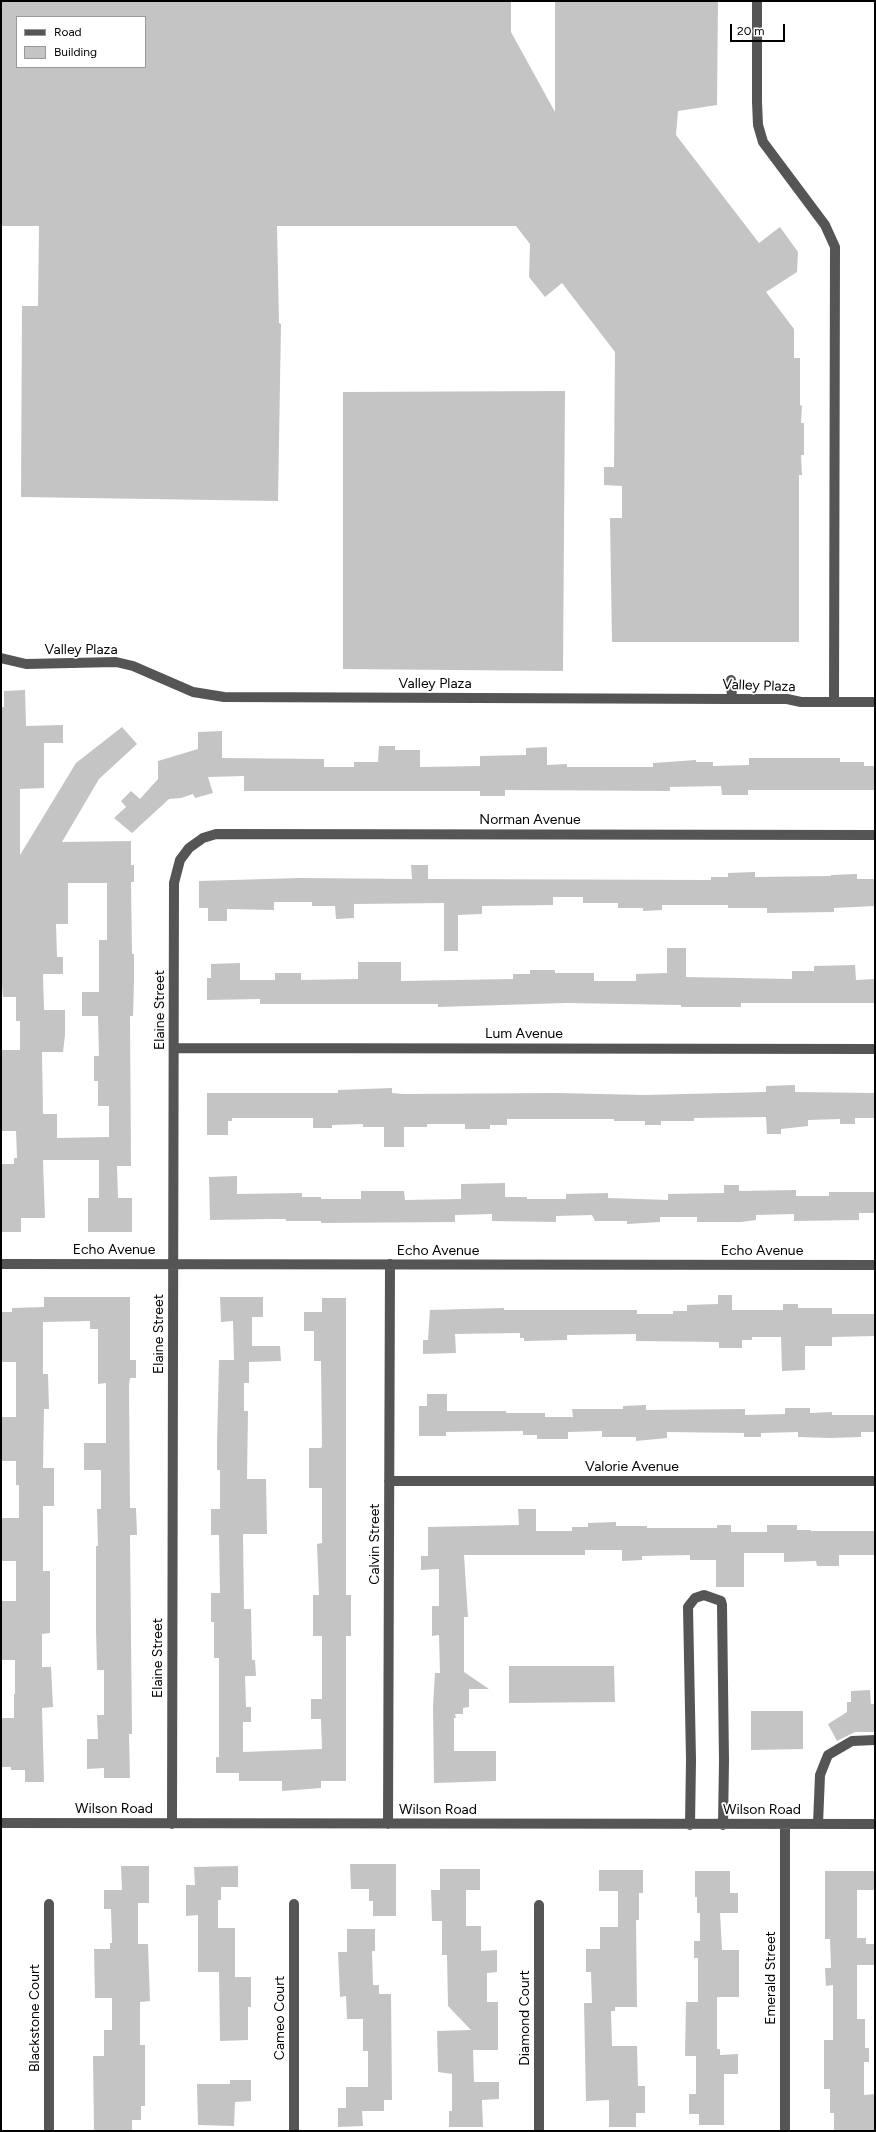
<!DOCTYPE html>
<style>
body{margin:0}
#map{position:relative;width:876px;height:2132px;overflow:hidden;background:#fff;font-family:Figtree,sans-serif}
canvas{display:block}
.frame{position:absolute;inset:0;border:2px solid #000;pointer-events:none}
.legend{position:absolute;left:16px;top:16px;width:130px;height:52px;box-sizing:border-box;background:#fff;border:1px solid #999;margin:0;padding:5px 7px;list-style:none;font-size:12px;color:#000}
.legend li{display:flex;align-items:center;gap:8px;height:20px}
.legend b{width:20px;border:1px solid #999}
.scale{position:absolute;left:730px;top:24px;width:55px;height:18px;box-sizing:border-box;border:2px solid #000;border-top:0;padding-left:5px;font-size:12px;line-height:14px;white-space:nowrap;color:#000;-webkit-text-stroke:3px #fff;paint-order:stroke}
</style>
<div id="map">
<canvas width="876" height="2132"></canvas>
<div class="frame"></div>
<ul class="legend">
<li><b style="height:5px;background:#555"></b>Road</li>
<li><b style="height:11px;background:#c4c4c4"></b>Building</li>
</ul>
<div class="scale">20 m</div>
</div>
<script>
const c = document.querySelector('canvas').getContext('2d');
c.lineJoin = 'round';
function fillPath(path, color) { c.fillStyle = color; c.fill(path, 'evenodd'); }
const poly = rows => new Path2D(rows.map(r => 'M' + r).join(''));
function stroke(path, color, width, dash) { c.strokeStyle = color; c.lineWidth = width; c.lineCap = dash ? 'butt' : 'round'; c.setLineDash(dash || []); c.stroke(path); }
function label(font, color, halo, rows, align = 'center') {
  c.font = font + ' Figtree,sans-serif'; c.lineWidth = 3.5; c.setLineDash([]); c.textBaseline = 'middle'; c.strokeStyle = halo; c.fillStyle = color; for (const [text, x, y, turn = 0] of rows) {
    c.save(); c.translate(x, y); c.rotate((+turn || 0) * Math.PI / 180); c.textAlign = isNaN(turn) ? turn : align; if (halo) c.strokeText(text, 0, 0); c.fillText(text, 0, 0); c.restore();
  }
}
const building = poly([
 [1,1,511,1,511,32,555,112,555,1,718,1,717,105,678,111,676,135,759,243,780,227,798,252,797,272,766,292,794,329,794,358,800,358,800,405,802,406,801,423,804,423,804,455,801,455,802,475,799,475,799,642,612,642,610,518,622,518,622,486,604,485,604,467,614,467,615,352,562,283,545,297,529,277,530,244,516,226,277,226,279,323,281,324,278,501,21,497,22,306,38,306,39,226,1,226],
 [17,17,145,17,145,67,17,67],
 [565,391,563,671,343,669,343,392],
 [25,690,26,726,63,725,63,743,44,743,44,788,20,789,20,855,76,763,122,727,137,744,99,779,62,842,131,841,131,865,134,865,134,882,131,882,132,954,134,954,134,982,133,1016,130,1016,131,1166,117,1166,118,1198,132,1198,132,1232,88,1232,88,1198,99,1198,99,1160,43,1160,45,1218,21,1218,21,1232,2,1232,2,1164,14,1164,14,1158,17,1158,16,1131,2,1131,2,1050,20,1050,20,1021,16,1021,16,997,3,997,1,974,1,707,4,707,4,691],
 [68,883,107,883,107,940,99,940,99,992,82,992,82,1016,98,1016,99,1056,94,1056,94,1081,98,1081,98,1106,109,1106,109,1137,57,1138,57,1114,43,1114,42,1052,63,1052,65,1035,65,1010,44,1010,43,974,63,974,63,957,57,957,56,924,68,924],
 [222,731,222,758,324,759,324,767,354,767,354,762,378,762,379,746,395,746,395,750,420,750,420,767,480,766,480,756,526,755,526,748,547,747,547,765,567,764,567,767,653,767,653,763,696,760,696,762,713,762,713,766,749,765,749,758,840,758,840,762,864,762,864,766,875,766,875,790,748,790,748,795,722,795,721,786,670,787,670,791,505,790,505,796,480,796,480,791,244,791,244,776,208,777,213,793,195,798,193,794,181,798,169,799,132,833,114,818,126,807,121,801,131,791,140,799,158,779,158,761,198,749,198,732],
 [411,865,428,865,428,879,711,880,711,877,728,877,728,873,755,872,755,877,831,876,831,875,857,874,857,879,875,879,875,906,834,908,834,912,767,913,767,908,728,908,728,905,662,905,662,910,643,911,643,908,618,908,618,903,583,903,583,897,553,897,553,905,482,906,482,914,458,915,458,951,444,951,444,903,354,904,354,918,336,919,335,906,312,906,312,902,274,902,274,910,227,909,227,921,208,921,208,908,199,908,199,881,300,878,412,879],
 [667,948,686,948,686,977,792,979,792,971,814,971,814,966,855,965,856,980,875,979,875,1003,741,1003,741,1007,681,1007,681,1005,566,1003,438,1007,438,1004,260,1004,260,999,207,1000,207,978,211,978,211,964,240,963,240,980,275,980,275,973,301,973,301,980,358,979,358,962,401,962,401,981,513,979,513,974,530,974,530,970,555,970,555,973,594,973,594,981,636,981,636,974,667,973],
 [795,1085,795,1092,875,1093,875,1118,855,1118,855,1124,840,1124,840,1119,808,1120,808,1126,781,1129,781,1134,767,1134,766,1117,694,1118,694,1121,661,1121,661,1125,645,1125,645,1121,614,1121,614,1119,507,1119,507,1125,490,1125,490,1129,465,1129,465,1124,427,1124,427,1127,404,1127,404,1147,384,1147,384,1127,363,1127,363,1124,332,1125,332,1128,313,1128,313,1118,232,1118,232,1121,228,1121,228,1135,207,1135,207,1093,338,1093,338,1090,392,1088,392,1093,403,1094,556,1093,645,1095,766,1092,766,1086],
 [237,1176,237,1194,302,1193,302,1197,321,1197,321,1199,361,1199,361,1191,404,1191,405,1200,461,1199,461,1184,505,1183,505,1197,527,1197,527,1199,566,1199,566,1194,608,1193,608,1198,668,1200,668,1194,724,1193,724,1185,739,1185,739,1191,796,1190,796,1196,829,1196,829,1192,875,1192,875,1213,859,1213,859,1220,794,1221,794,1214,756,1215,756,1220,741,1222,697,1222,697,1217,660,1217,660,1222,627,1224,627,1221,595,1221,592,1215,556,1216,556,1222,492,1221,492,1214,455,1215,455,1222,321,1223,321,1221,286,1221,286,1219,274,1219,210,1220,209,1177],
 [718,1295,732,1295,732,1310,783,1310,783,1304,798,1304,798,1308,832,1308,832,1314,875,1314,875,1336,832,1337,832,1346,805,1346,805,1370,782,1371,781,1337,752,1337,752,1340,742,1340,742,1348,719,1348,719,1342,636,1341,636,1334,567,1335,567,1340,524,1341,524,1338,520,1338,520,1333,455,1334,456,1353,423,1354,423,1340,428,1340,430,1310,504,1308,504,1310,637,1310,637,1314,673,1314,673,1311,687,1311,687,1305,718,1304],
 [44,1297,130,1297,130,1360,136,1360,136,1378,130,1378,129,1385,130,1508,136,1508,137,1535,130,1535,132,1734,129,1734,130,1778,104,1778,104,1768,87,1769,87,1739,98,1739,97,1715,104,1715,104,1670,97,1670,96,1630,96,1546,98,1546,97,1509,101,1509,101,1470,84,1470,84,1443,106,1443,106,1383,98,1384,98,1329,90,1329,90,1321,43,1322,43,1374,48,1374,49,1409,44,1409,43,1468,54,1468,54,1506,43,1506,43,1571,50,1571,50,1633,42,1634,42,1667,51,1667,53,1707,42,1708,44,1782,25,1782,25,1770,11,1770,11,1767,1,1767,2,1718,14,1718,14,1694,15,1694,15,1660,2,1660,1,1601,16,1601,16,1561,1,1561,1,1518,19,1518,19,1485,16,1485,16,1461,2,1461,2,1417,16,1417,16,1362,2,1362,2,1312,12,1312,12,1308,44,1307],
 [220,1297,263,1297,263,1317,252,1317,252,1346,280,1346,281,1361,249,1362,249,1383,244,1383,244,1411,248,1411,247,1479,266,1479,267,1534,243,1534,244,1609,251,1609,252,1660,255,1660,256,1676,245,1676,246,1707,251,1707,251,1722,243,1722,243,1752,322,1749,321,1719,311,1719,311,1699,322,1699,322,1636,313,1636,313,1595,319,1595,317,1544,322,1543,322,1488,309,1488,309,1448,321,1448,322,1446,321,1361,314,1361,314,1331,304,1331,304,1312,322,1312,322,1298,346,1298,346,1595,351,1595,351,1636,346,1636,346,1781,321,1781,321,1788,282,1791,282,1781,239,1781,239,1773,216,1773,216,1757,219,1757,219,1658,214,1658,214,1622,211,1622,211,1593,220,1593,219,1535,211,1535,211,1509,220,1509,220,1470,217,1470,217,1444,219,1360,234,1360,233,1321,221,1322],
 [427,1394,447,1394,447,1411,506,1411,506,1413,545,1413,545,1417,573,1417,572,1409,623,1409,623,1406,646,1405,646,1410,745,1409,745,1415,785,1414,785,1408,810,1408,810,1413,832,1412,832,1415,875,1415,875,1432,861,1432,861,1437,830,1438,798,1437,798,1432,761,1433,761,1437,744,1437,744,1433,667,1432,667,1438,636,1441,636,1437,602,1437,602,1431,568,1432,568,1439,537,1439,537,1435,523,1435,523,1431,446,1432,446,1436,419,1436,419,1406,427,1406],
 [518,1509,536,1509,536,1531,572,1531,572,1527,588,1527,588,1523,616,1522,616,1526,647,1526,647,1528,717,1528,717,1525,731,1525,731,1532,767,1532,767,1525,797,1525,797,1530,811,1530,811,1531,875,1531,875,1555,839,1555,839,1566,817,1566,816,1561,784,1562,784,1553,744,1553,744,1587,716,1587,716,1560,690,1560,690,1555,642,1556,642,1560,622,1561,622,1550,585,1550,585,1555,464,1555,468,1617,464,1617,464,1672,489,1689,469,1689,469,1707,463,1708,463,1714,455,1714,456,1718,454,1718,454,1751,496,1751,496,1781,434,1783,433,1706,435,1673,440,1673,439,1635,432,1636,432,1606,439,1606,439,1569,421,1570,421,1556,428,1556,428,1527,519,1525],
 [509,1666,614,1666,615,1702,509,1703],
 [870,1690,871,1704,875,1704,875,1732,855,1732,837,1741,828,1724,847,1712,847,1702,851,1702,851,1691],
 [751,1711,803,1711,803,1749,751,1750],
 [350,1864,396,1864,396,1916,373,1916,373,1901,369,1901,369,1889,351,1889],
 [121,1866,149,1866,149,1903,138,1903,138,1944,148,1944,150,2001,140,2002,140,2045,145,2045,145,2106,141,2106,141,2120,132,2120,132,2131,94,2131,93,2056,104,2056,104,2030,112,2030,112,1998,95,1998,94,1949,110,1949,110,1943,112,1943,111,1909,104,1909,104,1890,122,1890],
 [238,1866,238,1887,221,1887,221,1900,218,1900,218,1928,235,1928,235,1977,251,1977,251,2007,248,2007,248,2040,220,2041,219,1972,198,1972,198,1915,186,1916,186,1885,195,1885,194,1867],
 [440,1869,480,1869,480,1890,466,1890,466,1926,481,1926,481,1951,497,1950,497,1972,487,1973,487,2002,498,2002,498,2050,473,2050,474,2082,499,2082,499,2099,482,2100,483,2127,449,2127,449,2111,452,2111,452,2074,438,2072,437,2031,471,2030,448,2006,447,1955,442,1955,442,1921,432,1921,431,1890,440,1890],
 [599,1870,643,1870,643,1893,639,1893,639,1920,636,1920,637,2007,615,2007,615,2011,611,2011,612,2046,637,2046,638,2086,645,2086,645,2113,636,2113,636,2127,609,2127,609,2100,586,2101,584,2003,592,2003,591,1972,586,1972,586,1949,600,1949,600,1927,618,1927,618,1891,599,1891],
 [695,1871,730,1871,730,1893,738,1893,738,1913,720,1913,722,1950,739,1950,739,1997,717,1997,717,2049,720,2049,720,2055,738,2054,738,2074,724,2074,724,2125,699,2125,699,2114,689,2114,689,2094,696,2094,696,2056,685,2056,686,2002,698,2002,698,1958,694,1958,694,1941,700,1941,700,1913,697,1913,697,1897,695,1897],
 [825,1871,875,1871,875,1890,857,1890,857,1938,866,1938,866,1944,875,1944,875,1965,857,1965,857,2019,865,2019,865,2048,869,2048,869,2062,864,2062,864,2095,875,2094,875,2131,834,2131,834,2113,830,2113,830,2089,824,2089,824,2040,833,2040,833,1985,826,1986,825,1968,831,1968,830,1939,825,1939],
 [347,1929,375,1929,375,1951,372,1951,373,1985,379,1985,379,1994,391,1994,392,2100,384,2100,384,2111,362,2111,363,2126,338,2127,338,2108,346,2108,346,2087,368,2087,368,2051,363,2051,363,2019,347,2019,346,1996,340,1997,338,1952,347,1952],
 [230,2080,251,2080,251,2101,235,2102,234,2126,198,2125,197,2084,230,2084]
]);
const minor = poly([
 [757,1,757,102,758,125,763,142,825,225,835,247,834,701],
 [1,658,26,664,116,662,133,666,193,692,224,697,732,699,787,699,801,702,875,702],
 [731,680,732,699],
 [174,1048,875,1049],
 [1,1264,875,1265],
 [389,1481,875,1481],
 [1,1823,875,1824],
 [172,1824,174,883,180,860,189,848,203,838,216,834,875,835],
 [388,1824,390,1264],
 [818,1824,820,1775,828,1755,852,1741,875,1740],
 [690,1825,691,1760,688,1607,695,1598,704,1595,721,1601,722,1605,724,1761,723,1825],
 [49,1904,49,2131],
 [294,1904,294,2131],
 [539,1905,539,2131],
 [785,2131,785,1825]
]);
const streetNames = [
 ["Valley Plaza",81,650],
 ["Valley Plaza",435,684],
 ["Valley Plaza",759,686,2],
 ["Norman Avenue",530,820],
 ["Elaine Street",160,1010,-90],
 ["Lum Avenue",524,1034],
 ["Echo Avenue",114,1250],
 ["Echo Avenue",438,1251],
 ["Echo Avenue",762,1251],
 ["Elaine Street",159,1334,-90],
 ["Valorie Avenue",632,1467],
 ["Calvin Street",375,1544,-90],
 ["Elaine Street",158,1658,-90],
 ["Wilson Road",114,1809],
 ["Wilson Road",438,1810],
 ["Wilson Road",762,1810],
 ["Emerald Street",771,1978,-90],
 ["Blackstone Court",35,2018,-90],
 ["Cameo Court",280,2018,-90],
 ["Diamond Court",525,2018,-90]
];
fillPath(building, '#c4c4c4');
stroke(minor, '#555', 10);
label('14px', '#000', '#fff', streetNames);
</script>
